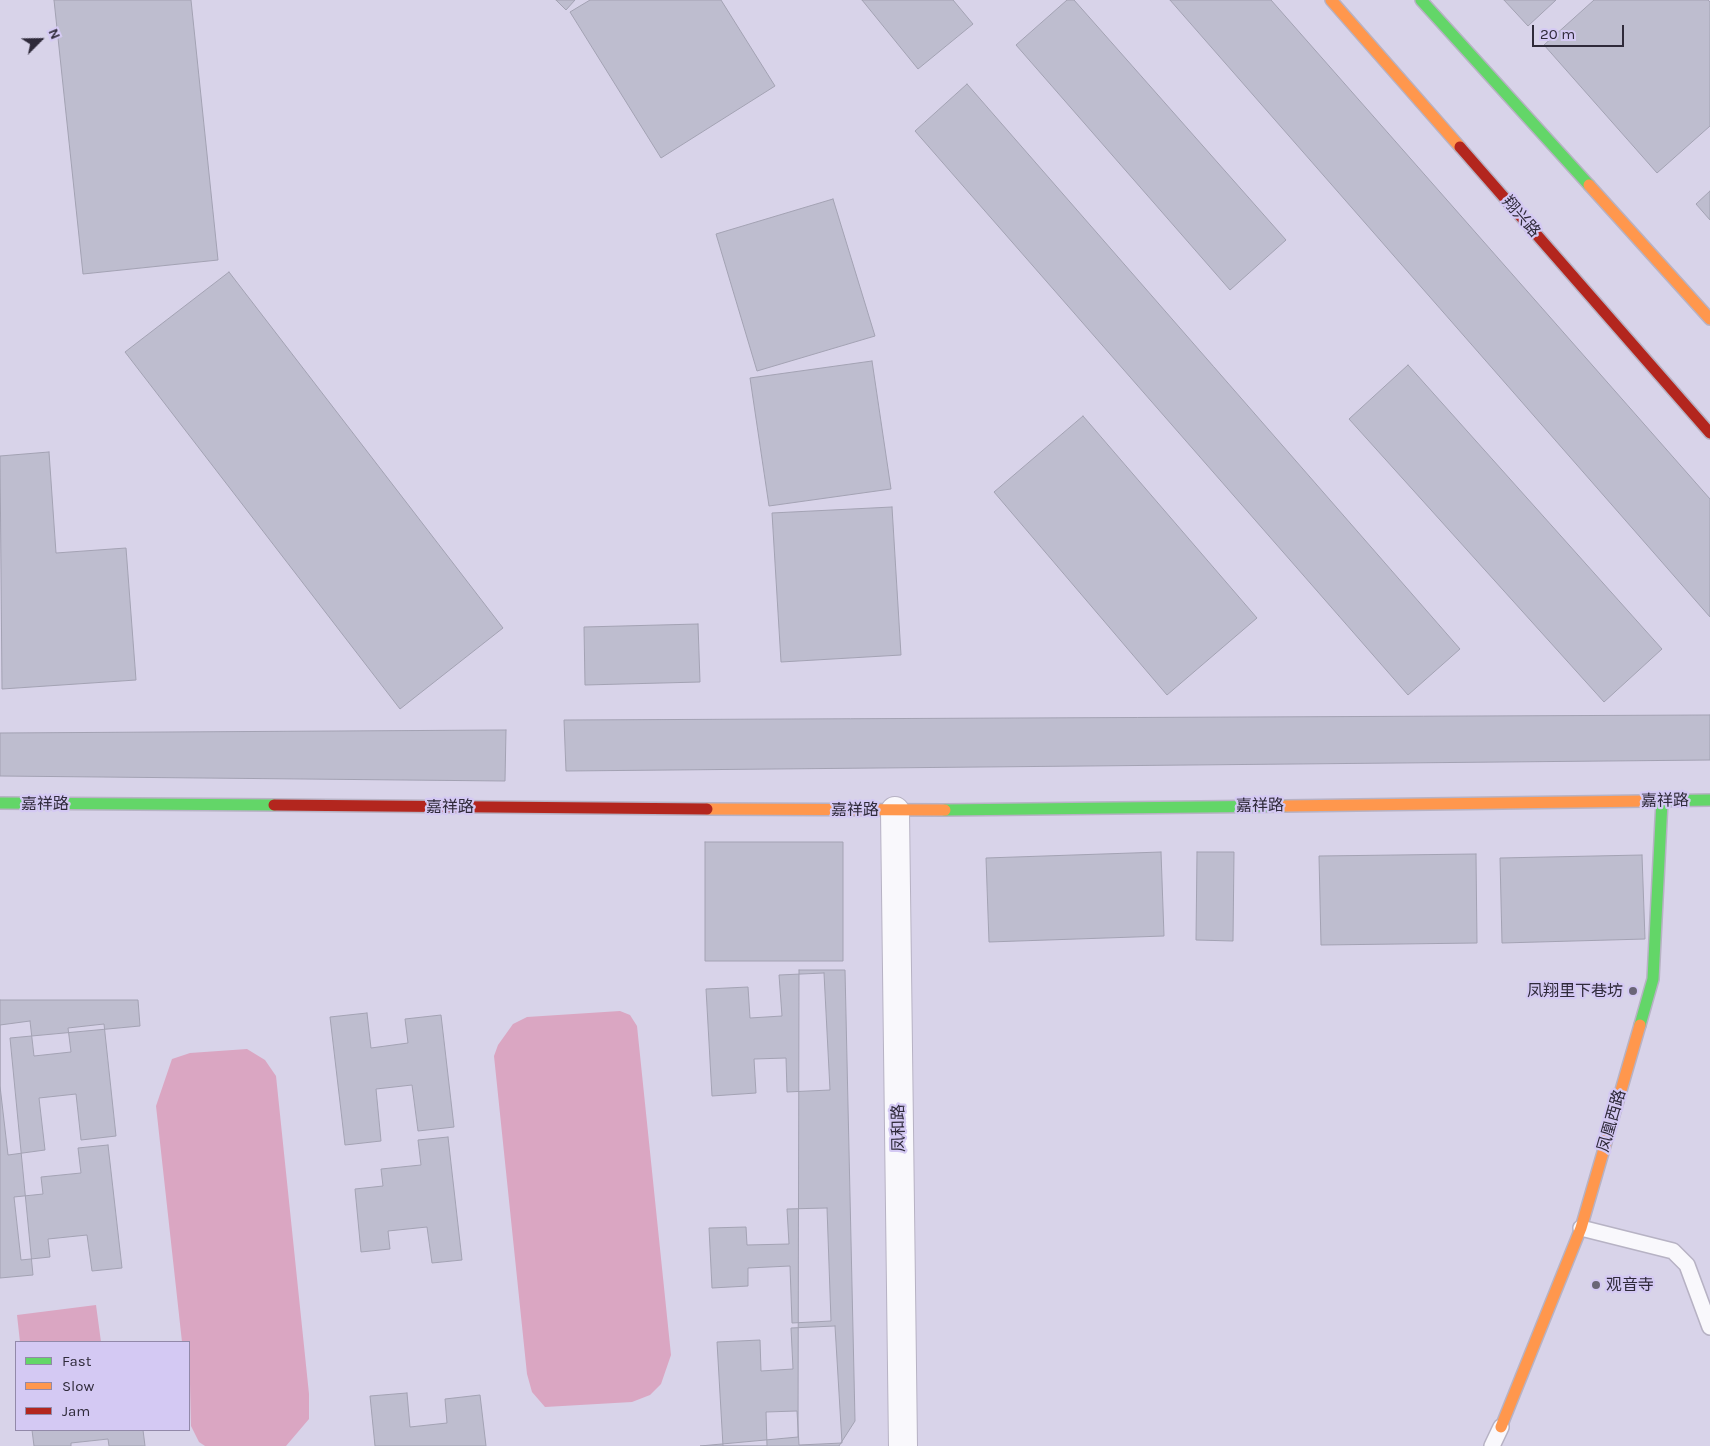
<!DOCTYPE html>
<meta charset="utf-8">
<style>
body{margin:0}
#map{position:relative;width:1710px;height:1446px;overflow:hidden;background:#d8d3e9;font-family:Karla,sans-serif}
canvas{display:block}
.legend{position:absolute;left:15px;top:1341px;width:175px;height:90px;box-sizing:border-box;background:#d4c9f3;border:1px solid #9289a9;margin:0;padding:6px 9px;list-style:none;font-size:15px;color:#2f2a3a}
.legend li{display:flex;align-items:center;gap:10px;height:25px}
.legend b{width:25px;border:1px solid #9289a9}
.north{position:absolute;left:15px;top:15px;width:50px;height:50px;-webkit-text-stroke:4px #d4c9f3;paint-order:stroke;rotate:67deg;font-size:14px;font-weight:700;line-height:20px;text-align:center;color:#2f2a3a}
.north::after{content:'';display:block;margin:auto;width:18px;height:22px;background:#2f2a3a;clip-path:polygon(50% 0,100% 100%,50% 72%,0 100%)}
.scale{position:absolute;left:1532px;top:25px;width:92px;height:22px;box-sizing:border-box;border:2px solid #2f2a3a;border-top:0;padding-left:6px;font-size:15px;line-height:18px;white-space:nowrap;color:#2f2a3a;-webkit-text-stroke:4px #d4c9f3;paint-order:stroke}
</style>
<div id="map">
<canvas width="1710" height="1446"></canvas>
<ul class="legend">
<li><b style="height:6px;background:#63d668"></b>Fast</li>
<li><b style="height:6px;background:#ff974d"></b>Slow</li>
<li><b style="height:6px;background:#b3261e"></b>Jam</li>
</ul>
<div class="north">N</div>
<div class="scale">20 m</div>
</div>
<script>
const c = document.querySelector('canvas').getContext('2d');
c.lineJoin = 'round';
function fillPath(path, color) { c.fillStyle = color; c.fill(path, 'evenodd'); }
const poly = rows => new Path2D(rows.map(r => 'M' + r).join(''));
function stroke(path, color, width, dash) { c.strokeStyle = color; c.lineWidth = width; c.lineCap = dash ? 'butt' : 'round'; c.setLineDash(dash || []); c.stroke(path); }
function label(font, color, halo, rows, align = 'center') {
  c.font = font + ' Karla,"Noto Sans SC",sans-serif'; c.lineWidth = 4.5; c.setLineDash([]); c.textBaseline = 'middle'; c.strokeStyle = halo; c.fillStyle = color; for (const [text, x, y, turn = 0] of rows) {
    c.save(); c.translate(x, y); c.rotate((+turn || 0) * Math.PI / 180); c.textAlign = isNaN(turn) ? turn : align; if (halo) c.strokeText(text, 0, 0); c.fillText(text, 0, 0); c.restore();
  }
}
const green = poly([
 [620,1011,630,1015,637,1026,671,1355,661,1384,650,1395,632,1402,545,1407,532,1392,527,1374,494,1056,498,1045,513,1024,527,1017],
 [247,1049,265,1060,276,1076,309,1394,309,1419,286,1446,205,1446,199,1442,191,1426,189,1342,182,1342,156,1106,172,1059,190,1053],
 [96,1305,101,1342,20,1342,17,1315]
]);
const building = poly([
 [54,0,191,0,218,260,83,274,54,0],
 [556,0,575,0,566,10,556,0],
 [590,0,721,0,775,86,661,158,570,12,590,0],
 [862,0,953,0,973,24,918,69,862,0],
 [1067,0,1074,0,1286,240,1230,290,1016,45,1067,0],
 [1170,0,1271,0,1710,499,1710,617,1170,0],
 [1504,0,1556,0,1528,26,1504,0],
 [1594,0,1708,0,1710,2,1710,126,1657,173,1544,45,1594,0],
 [967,84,1460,649,1408,695,915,131,967,84],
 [1710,191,1710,220,1696,204,1710,191],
 [833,199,875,336,757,371,716,234,833,199],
 [229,272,503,628,400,709,125,352,229,272],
 [872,361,891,489,769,506,750,378,872,361],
 [1408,365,1662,649,1604,702,1349,419,1408,365],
 [1083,416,1257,618,1167,695,994,492,1083,416],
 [49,452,56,553,126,548,136,680,2,689,0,456,49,452],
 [892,507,901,655,781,662,772,513,892,507],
 [698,624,700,682,585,685,584,627,698,624],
 [1710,715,1710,760,566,771,564,720,1710,715],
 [506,730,505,781,0,776,0,733,506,730],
 [705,842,843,842,843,961,705,961,705,842],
 [1161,852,1164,936,989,942,986,858,1161,852],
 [1197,852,1234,852,1233,941,1196,940,1197,852],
 [1476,854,1477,943,1321,945,1319,856,1476,854],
 [1642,855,1645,939,1502,943,1500,858,1642,855],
 [799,970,845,970,855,1421,839,1446,700,1446,798,1437,799,970],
 [824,973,830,1090,787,1092,786,1058,754,1059,756,1093,712,1096,706,989,748,987,750,1018,782,1016,779,975,824,973],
 [0,1000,138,1000,140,1026,10,1038,33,1275,0,1278,0,1000],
 [367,1013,371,1048,408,1043,405,1019,441,1015,454,1127,418,1131,412,1085,376,1089,381,1141,345,1145,330,1017,367,1013],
 [30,1021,34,1056,71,1052,68,1028,104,1024,116,1136,81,1140,76,1094,39,1098,45,1150,8,1155,0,1086,0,1025,30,1021],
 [448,1137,462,1260,432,1263,427,1227,388,1231,390,1249,361,1252,355,1189,383,1186,381,1169,421,1165,418,1140,448,1137],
 [108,1145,122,1268,92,1271,87,1235,48,1239,50,1257,21,1260,14,1197,43,1194,41,1177,81,1173,78,1148,108,1145],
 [827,1208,831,1321,792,1323,790,1266,748,1268,748,1286,712,1288,709,1228,746,1227,747,1245,789,1244,787,1209,827,1208],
 [835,1326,842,1443,799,1445,797,1411,766,1412,767,1446,723,1446,717,1342,760,1340,761,1371,793,1369,791,1328,835,1326],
 [407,1393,410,1427,447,1423,445,1399,480,1395,486,1446,375,1446,370,1396,407,1393],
 [32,1430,143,1430,145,1446,109,1446,108,1439,71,1443,71,1446,34,1446,32,1430]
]);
const lane = poly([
 [1581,1228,1673,1251,1687,1265,1710,1327],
 [1492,1446,1501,1427]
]);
const street = poly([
 [895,811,903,1446]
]);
const fast = poly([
 [1421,0,1589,185],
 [1646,801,1710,800],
 [0,803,274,805],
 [945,810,1285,806],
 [1640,1025,1653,979,1662,801]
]);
const slow = poly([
 [1331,0,1460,147],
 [1589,185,1710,319],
 [1285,806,1646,801],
 [707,809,945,810],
 [1501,1427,1581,1228,1640,1025]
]);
const jam = poly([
 [1460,147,1710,433],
 [274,805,707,809]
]);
const markers = [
 [1633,991,5,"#6a6577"],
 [1596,1285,5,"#6a6577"]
];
const streetNames = [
 ["翔兴路",1521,217,49],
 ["嘉祥路",1665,801,-1],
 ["嘉祥路",45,804],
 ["嘉祥路",1260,806,-1],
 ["嘉祥路",450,807],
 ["嘉祥路",855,810],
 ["凤凰西路",1612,1121,-74],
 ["凤和路",899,1128,-91]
];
const poiNames = [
 ["凤翔里下巷坊",1623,991],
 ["观音寺",1606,1285,"left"]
];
fillPath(green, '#daa6c2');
fillPath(building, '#bebdcf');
stroke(building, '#a3a2b3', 1);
stroke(lane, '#b7b2c4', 18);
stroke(street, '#b7b2c4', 30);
stroke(fast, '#b7b2c4', 14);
stroke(slow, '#b7b2c4', 14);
stroke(jam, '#b7b2c4', 14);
stroke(lane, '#f9f8fc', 15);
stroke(street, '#f9f8fc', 28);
stroke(fast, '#63d668', 11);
stroke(slow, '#ff974d', 11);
stroke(jam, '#b3261e', 11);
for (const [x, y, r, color] of markers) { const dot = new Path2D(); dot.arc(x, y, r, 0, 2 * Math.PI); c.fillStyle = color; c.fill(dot); stroke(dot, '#d4c9f3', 2); }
label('16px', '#2f2a3a', '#d4c9f3', streetNames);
label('16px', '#2f2a3a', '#d4c9f3', poiNames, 'right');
</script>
